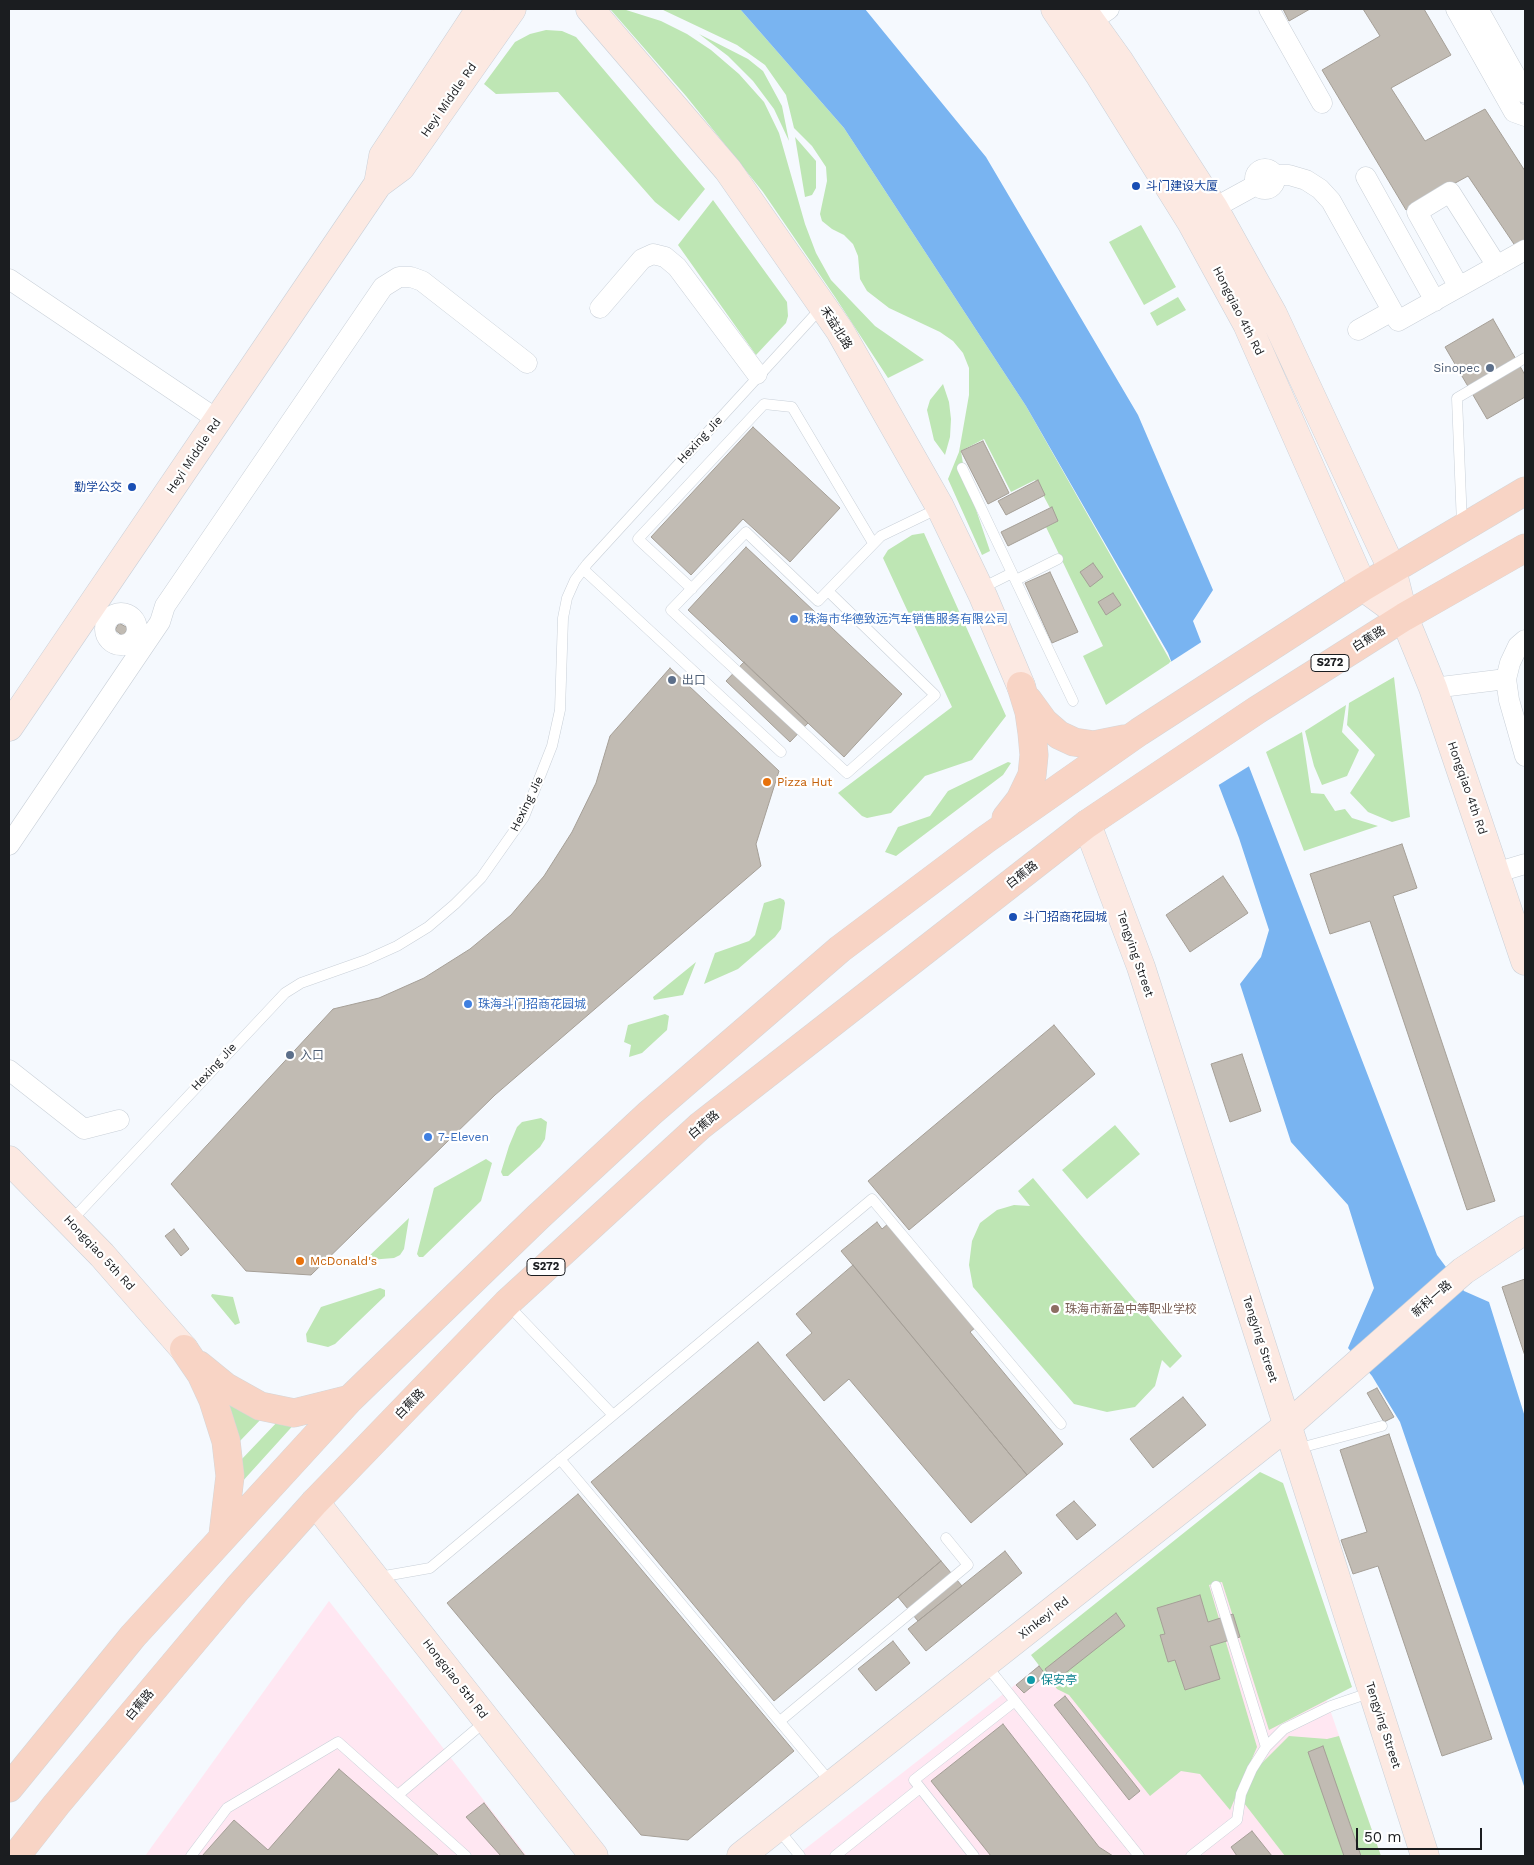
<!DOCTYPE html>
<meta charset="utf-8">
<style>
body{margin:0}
#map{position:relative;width:1534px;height:1865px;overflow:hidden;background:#f5f9fe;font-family:"Work Sans",sans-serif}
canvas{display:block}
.frame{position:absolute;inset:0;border:10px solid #1b1d20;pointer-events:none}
.scale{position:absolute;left:1356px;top:1828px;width:126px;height:22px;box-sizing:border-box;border:2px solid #1b1d20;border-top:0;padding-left:6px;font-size:15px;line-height:18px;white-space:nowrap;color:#1b1d20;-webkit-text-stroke:4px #fff;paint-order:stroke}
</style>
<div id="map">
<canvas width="1534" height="1865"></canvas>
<div class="frame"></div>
<div class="scale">50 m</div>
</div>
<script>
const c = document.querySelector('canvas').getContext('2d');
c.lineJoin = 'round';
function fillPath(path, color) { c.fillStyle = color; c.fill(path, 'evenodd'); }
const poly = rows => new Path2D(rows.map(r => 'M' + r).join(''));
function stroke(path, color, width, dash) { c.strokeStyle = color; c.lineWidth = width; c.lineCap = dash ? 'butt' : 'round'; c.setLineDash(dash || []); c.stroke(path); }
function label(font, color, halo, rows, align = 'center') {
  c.font = font + ' "Work Sans","Noto Sans SC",sans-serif'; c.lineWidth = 4.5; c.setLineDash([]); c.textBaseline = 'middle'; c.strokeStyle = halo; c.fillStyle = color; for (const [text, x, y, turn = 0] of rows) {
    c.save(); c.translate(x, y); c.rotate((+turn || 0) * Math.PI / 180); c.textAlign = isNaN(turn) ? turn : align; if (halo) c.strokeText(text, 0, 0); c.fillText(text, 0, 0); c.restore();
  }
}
const industrial = poly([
 [1231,1516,1267,1529,1381,1856,796,1856],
 [329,1601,527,1856,145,1856]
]);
const green = poly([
 [610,9,623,9,661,21,687,34,711,50,739,74,764,102,779,133,805,224,816,253,831,280,875,326,924,360,888,378,835,297,763,192,686,96],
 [661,9,740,9,844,128,1026,406,1171,662,1106,705,1083,656,1103,646,1046,527,1057,521,1035,480,1011,492,984,439,961,451,965,477,990,551,982,555,948,479,959,452,969,395,969,368,963,353,953,341,940,332,889,308,867,291,860,279,858,256,853,244,844,235,832,229,822,221,820,214,827,181,826,167,812,146,794,128,786,95,765,65,737,45],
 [546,30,562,31,576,37,705,189,679,221,655,202,558,92,496,94,484,84,515,42,530,34],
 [699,34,748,59,763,71,782,106,789,141,774,109,753,81,728,56],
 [795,137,816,161,816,188,812,195,805,197],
 [713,200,787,302,788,316,786,323,756,355,678,245],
 [1141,225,1176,287,1144,305,1109,242],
 [1178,297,1186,310,1157,326,1150,313],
 [943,384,949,402,951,419,950,437,945,455,934,440,927,410,930,400],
 [924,533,1006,716,972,760,925,776,891,813,867,818,862,816,838,793,952,707,883,558,888,550,912,535],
 [1394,677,1410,817,1392,822,1368,812,1350,793,1375,755,1347,725,1349,703],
 [1346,705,1342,732,1359,750,1347,776,1322,785,1314,766,1305,731],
 [1302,732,1311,793,1324,794,1335,811,1345,809,1352,818,1378,826,1304,851,1266,752],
 [1008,762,1011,763,1003,775,896,856,885,852,898,827,930,816,948,791],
 [780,898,784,900,785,903,781,929,775,937,738,969,704,984,715,953,749,941,755,935,764,903],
 [696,962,683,995,654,1000,653,997],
 [665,1014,669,1016,667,1030,642,1053,629,1057,631,1045,624,1042,628,1025],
 [541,1118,547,1122,545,1139,540,1147,508,1176,503,1176,501,1172,509,1146,517,1127,522,1122],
 [1115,1125,1140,1154,1087,1199,1062,1170],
 [486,1159,492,1163,481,1201,423,1257,419,1257,417,1254,434,1188],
 [1033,1178,1182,1356,1170,1368,1162,1360,1155,1386,1135,1407,1107,1412,1074,1404,973,1287,969,1265,972,1241,980,1223,997,1210,1014,1205,1030,1206,1018,1191],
 [409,1218,404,1249,400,1255,394,1258,369,1260,369,1256],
 [380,1288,385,1290,385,1296,335,1344,328,1347,307,1342,306,1334,321,1307],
 [212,1294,233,1297,240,1323,235,1325,211,1296],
 [233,1399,264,1416,239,1442,226,1406],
 [280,1419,298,1420,241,1483,241,1460],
 [1260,1472,1283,1483,1352,1687,1269,1730,1222,1582,1209,1585,1257,1747,1230,1810,1200,1774,1181,1771,1150,1796,1069,1695,1057,1689,1031,1655],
 [1289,1736,1327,1739,1339,1736,1381,1856,1285,1856,1244,1803,1249,1784,1259,1766]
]);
const water = poly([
 [740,9,865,9,986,157,1138,415,1213,590,1193,621,1437,1255,1464,1291,1489,1302,1525,1417,1525,1789,1400,1422,1372,1376,1348,1348,1374,1288,1348,1205,1291,1142,1240,984,1261,957,1269,930,1239,838,1168,653,1026,406,844,128]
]);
const pier = poly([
 [1203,641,1251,765,1217,786,1169,663]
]);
const building = poly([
 [1283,9,1310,9,1289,21,1283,9],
 [1363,9,1424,9,1451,55,1391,88,1425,141,1485,109,1525,171,1525,245,1518,250,1468,176,1406,210,1322,70,1380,36,1363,9],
 [1493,319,1525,375,1525,397,1487,419,1445,347,1493,319],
 [753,427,840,508,790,562,743,519,691,575,651,537,753,427],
 [983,441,1009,493,988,504,961,451,983,441],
 [1038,480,1045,495,1006,515,998,501,1038,480],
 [1052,507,1058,521,1008,546,1001,532,1052,507],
 [746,547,902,694,844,757,688,610,746,547],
 [1093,563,1103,577,1090,587,1080,572,1093,563],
 [1050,572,1078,632,1052,643,1025,583,1050,572],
 [1113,593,1121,605,1106,615,1098,602,1113,593],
 [119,623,128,628,123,636,115,630,119,623],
 [744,662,808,723,790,742,726,681,744,662],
 [670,668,779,771,756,844,761,866,495,1095,311,1275,246,1271,171,1184,333,1009,379,998,424,978,470,949,511,915,544,876,572,832,596,783,610,736,670,668],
 [1402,844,1417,888,1393,896,1495,1201,1467,1210,1370,921,1330,934,1310,874,1402,844],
 [1223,876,1248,913,1190,952,1166,915,1223,876],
 [1054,1025,1095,1074,909,1230,868,1181,1054,1025],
 [1242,1054,1261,1111,1230,1122,1211,1064,1242,1054],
 [877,1222,882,1229,889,1223,976,1327,970,1332,1063,1444,1027,1475,841,1251,877,1222],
 [174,1229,189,1249,181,1256,165,1236,174,1229],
 [853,1265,1027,1475,971,1523,849,1379,824,1401,786,1355,812,1333,796,1314,853,1265],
 [1525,1279,1525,1356,1502,1287,1525,1279],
 [758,1342,941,1561,774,1701,591,1482,758,1342],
 [1377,1388,1394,1417,1384,1422,1367,1393,1377,1388],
 [1183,1397,1206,1425,1153,1468,1130,1439,1183,1397],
 [1389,1434,1492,1739,1442,1756,1378,1566,1353,1574,1341,1540,1367,1532,1340,1450,1389,1434],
 [578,1494,794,1751,688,1840,641,1835,447,1603,578,1494],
 [1074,1501,1096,1525,1077,1540,1056,1515,1074,1501],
 [1005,1551,1022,1573,926,1651,908,1629,1005,1551],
 [941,1561,962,1586,918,1621,898,1597,941,1561],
 [1200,1595,1208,1622,1233,1614,1240,1637,1210,1646,1220,1679,1185,1690,1175,1660,1168,1662,1160,1635,1165,1634,1157,1608,1200,1595],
 [1116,1613,1125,1626,1054,1682,1045,1669,1116,1613],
 [893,1641,910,1663,876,1691,858,1669,893,1641],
 [1039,1666,1046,1675,1024,1693,1016,1685,1039,1666],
 [1065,1696,1140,1791,1129,1800,1054,1705,1065,1696],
 [1003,1724,1099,1847,1113,1856,991,1856,931,1781,1003,1724],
 [1323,1746,1361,1856,1344,1856,1308,1752,1323,1746],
 [339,1769,439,1856,202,1856,234,1820,268,1850,339,1769],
 [484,1803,525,1856,501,1856,466,1817,484,1803],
 [1252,1831,1272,1856,1237,1856,1231,1847,1252,1831]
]);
const lane = poly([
 [962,468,1073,701],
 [1462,525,1457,398,1525,358],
 [583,569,781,752],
 [1016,580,1058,559],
 [692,589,638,539,764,404,792,407,873,543],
 [980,589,1012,573],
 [828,591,935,695,847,773,671,610,746,532,818,601,881,536,939,508],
 [71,1221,285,993,301,983,366,960,397,946,428,927,455,904,481,878,524,817,552,746,560,710,563,618,567,598,575,580,587,564,821,308],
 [508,1305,612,1414],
 [1296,1449,1382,1426],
 [560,1459,832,1784],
 [379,1577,430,1568,872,1199,1061,1424],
 [1216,1586,1266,1747],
 [986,1665,1139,1856],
 [780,1721,968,1565,946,1538],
 [398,1795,487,1720],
 [778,1829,800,1856],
 [191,1856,227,1808,338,1742,466,1856],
 [835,1856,920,1788],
 [974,1856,914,1780,1015,1701],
 [1191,1856,1237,1820,1241,1794,1252,1769,1266,1747,1284,1729,1331,1706,1372,1692]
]);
const street = poly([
 [1269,9,1322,103],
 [1456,9,1514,112,1525,116],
 [1478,9,1525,93],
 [1080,29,1109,9],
 '1255 179a10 10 0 1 1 20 0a10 10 0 1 1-20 0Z',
 [1274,175,1289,175,1306,180,1320,189,1331,201,1398,321,1525,250],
 [1366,177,1435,301],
 [1214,208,1256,185],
 [9,279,218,420],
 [1459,287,1417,212,1450,192,1497,266],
 [600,308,642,259,653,254,665,257,677,267,757,374],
 [1358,330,1392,311],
 '105 629a16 16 0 1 1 32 0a16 16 0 1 1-32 0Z',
 [1525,640,1518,646,1510,663,1506,679,1509,700,1525,756],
 [1433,688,1506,679],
 [9,845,160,622,165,606,383,287,399,277,411,277,422,281,527,363],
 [1495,873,1525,864],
 [9,1070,84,1129,119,1120]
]);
const secondary = poly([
 [590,9,728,170,840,331,940,507,983,596,1021,686],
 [1055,9,1100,76,1191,222,1247,324,1363,587,1404,617],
 [1082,9,1120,62,1214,208,1273,314,1375,533,1392,569,1404,617,1433,688,1525,961],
 [378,184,383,156,480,9],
 [9,727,378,184,401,167,512,9],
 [1087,824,1141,967,1425,1856],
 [9,1160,102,1255,184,1349],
 [315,1502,594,1856],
 [741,1856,1288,1425,1463,1271,1525,1230]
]);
const primary = poly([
 [1028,700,1044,722,1059,735,1074,742,1094,745,1124,739],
 [1006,818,1020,800,1032,775,1034,755,1032,733,1029,712,1021,686],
 [184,1349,201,1374,213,1400,226,1441,230,1476,223,1535],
 [199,1365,226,1387,260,1406,294,1413,350,1399],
 [9,1788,133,1636,350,1399,538,1217,650,1113,840,949,985,840,1139,732,1363,587,1525,491],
 [16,1856,56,1805,238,1588,315,1502,507,1303,700,1126,1087,824,1257,710,1404,617,1525,548]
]);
const markers = [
 [1136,186,5,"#1a4fb4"],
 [1490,368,5,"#5c6f8a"],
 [132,487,5,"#1a4fb4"],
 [794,619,5,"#3f7fe0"],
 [672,680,5,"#5c6f8a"],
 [767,782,5,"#e8710a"],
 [1013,917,5,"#1a4fb4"],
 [468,1004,5,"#3f7fe0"],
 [290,1055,5,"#5c6f8a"],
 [428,1137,5,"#3f7fe0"],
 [300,1261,5,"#e8710a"],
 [1055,1309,5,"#8d6e63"],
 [1031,1680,5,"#0f9aa8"]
];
const shields = [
 [1330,663,38],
 [546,1267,38]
];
const shieldNames = [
 ["S272",1330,663],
 ["S272",546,1267]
];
const streetNames = [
 ["Heyi Middle Rd",449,100,-55],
 ["Hongqiao 4th Rd",1238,311,63],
 ["禾益北路",836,328,58],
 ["Hexing Jie",700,440,-47],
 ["Heyi Middle Rd",194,456,-56],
 ["白蕉路",1369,639,-32],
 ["Hongqiao 4th Rd",1467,788,71],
 ["Hexing Jie",527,804,-64],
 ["白蕉路",1022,875,-38],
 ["Tengying Street",1135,954,71],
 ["Hexing Jie",214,1067,-47],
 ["白蕉路",704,1125,-40],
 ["Hongqiao 5th Rd",99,1253,47],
 ["新科一路",1432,1299,-41],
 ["Tengying Street",1260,1339,72],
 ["白蕉路",410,1404,-46],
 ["Xinkeyi Rd",1044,1618,-38],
 ["Hongqiao 5th Rd",455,1679,52],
 ["白蕉路",140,1705,-50],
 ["Tengying Street",1383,1725,72]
];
const transitNames = [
 ["斗门建设大厦",1146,186],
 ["勤学公交",122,487,"right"],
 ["斗门招商花园城",1023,917]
];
const serviceNames = [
 ["Sinopec",1480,368,"right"],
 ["出口",682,680],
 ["入口",300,1055]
];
const shopNames = [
 ["珠海市华德致远汽车销售服务有限公司",804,619],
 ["珠海斗门招商花园城",478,1004],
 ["7-Eleven",438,1137]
];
const foodNames = [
 ["Pizza Hut",777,782],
 ["McDonald's",310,1261]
];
const educationNames = [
 ["珠海市新盈中等职业学校",1065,1309]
];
const cultureNames = [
 ["保安亭",1041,1680]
];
fillPath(industrial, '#ffe7f2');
fillPath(green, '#bee6b4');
fillPath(water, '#79b4f1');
fillPath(pier, '#f5f9fe');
fillPath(building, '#c1bbb3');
stroke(building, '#a59f97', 1);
stroke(lane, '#c9d0d8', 11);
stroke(street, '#c9d0d8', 21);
stroke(secondary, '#c9d0d8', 29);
stroke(primary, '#d6d6d7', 29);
stroke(lane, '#fff', 10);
stroke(street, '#fff', 20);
stroke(secondary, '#fce9e2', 28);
stroke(primary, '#f8d4c5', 28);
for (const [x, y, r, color] of markers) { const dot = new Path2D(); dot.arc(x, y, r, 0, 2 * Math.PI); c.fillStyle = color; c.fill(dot); stroke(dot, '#fff', 2); }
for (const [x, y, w] of shields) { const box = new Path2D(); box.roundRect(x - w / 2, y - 8.5, w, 17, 4); c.fillStyle = '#fff'; c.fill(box); stroke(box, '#1b1d20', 1); }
label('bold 11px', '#1b1d20', null, shieldNames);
label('12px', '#1b1d20', '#fff', streetNames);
label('12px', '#164399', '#fff', transitNames, 'left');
label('12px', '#4e5e75', '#fff', serviceNames, 'left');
label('12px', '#366cbe', '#fff', shopNames, 'left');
label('12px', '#c56008', '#fff', foodNames, 'left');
label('12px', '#785e54', '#fff', educationNames, 'left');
label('12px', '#0d838f', '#fff', cultureNames, 'left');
</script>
